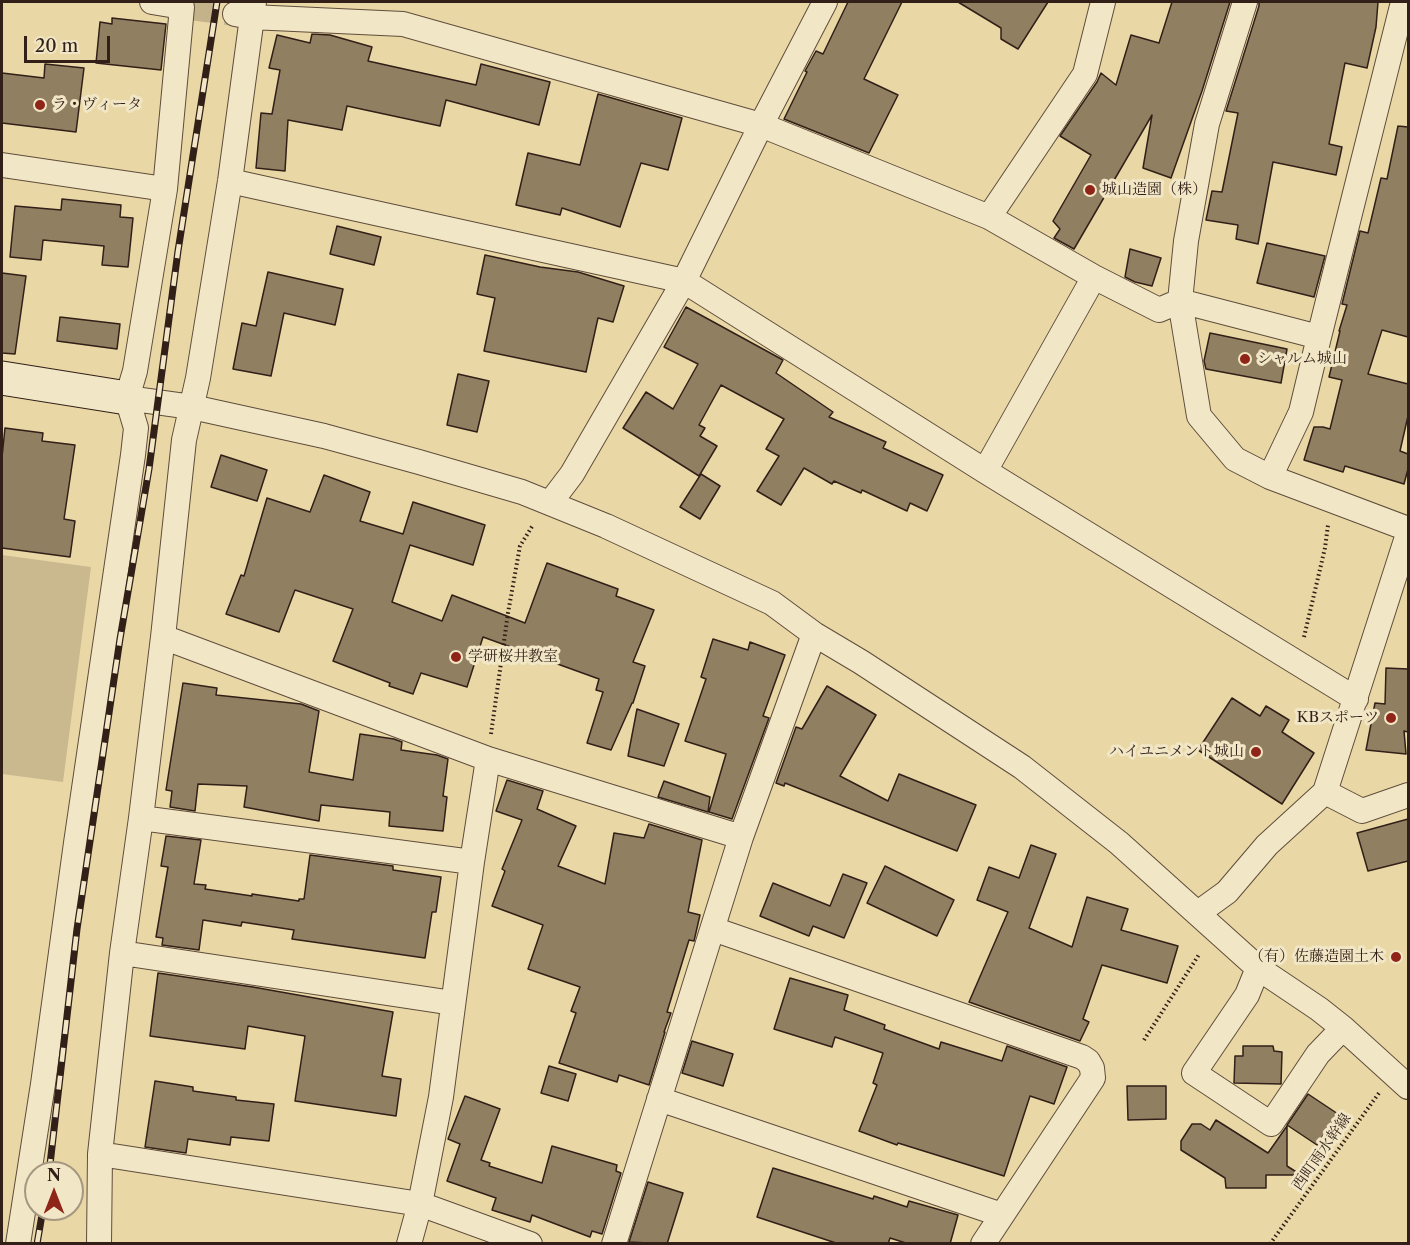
<!DOCTYPE html>
<meta charset="utf-8">
<style>
body{margin:0}
#map{position:relative;width:1410px;height:1245px;overflow:hidden;background:#e9d8a6;font-family:"Libre Caslon Text",serif}
canvas{display:block}
.frame{position:absolute;inset:0;border:3px solid #311f18;pointer-events:none}
.north{position:absolute;left:24px;top:1161px;width:60px;height:60px;box-sizing:border-box;background:#f1e6c5;border:2px solid #a49680;border-radius:50%;rotate:0deg;font-size:16px;font-weight:700;line-height:24px;text-align:center;color:#311f18}
.north::after{content:'';display:block;margin:auto;width:21px;height:27px;background:#8f2418;clip-path:polygon(50% 0,100% 100%,50% 72%,0 100%)}
.scale{position:absolute;left:24px;top:36px;width:86px;height:27px;box-sizing:border-box;border:3px solid #311f18;border-top:0;padding-left:8px;font-size:18px;line-height:21px;white-space:nowrap;color:#311f18;-webkit-text-stroke:4px #f1e6c5;paint-order:stroke}
</style>
<div id="map">
<canvas width="1410" height="1245"></canvas>
<div class="frame"></div>
<div class="north">N</div>
<div class="scale">20 m</div>
</div>
<script>
const c = document.querySelector('canvas').getContext('2d');
c.lineJoin = 'round';
function fillPath(path, color) { c.fillStyle = color; c.fill(path, 'evenodd'); }
const poly = rows => new Path2D(rows.map(r => 'M' + r).join(''));
function stroke(path, color, width, dash) { c.strokeStyle = color; c.lineWidth = width; c.lineCap = dash ? 'butt' : 'round'; c.setLineDash(dash || []); c.stroke(path); }
function label(font, color, halo, rows, align = 'center') {
  c.font = font + ' "Libre Caslon Text","Noto Serif JP",serif'; c.lineWidth = 6; c.setLineDash([]); c.textBaseline = 'middle'; c.strokeStyle = halo; c.fillStyle = color; for (const [text, x, y, turn = 0] of rows) {
    c.save(); c.translate(x, y); c.rotate((+turn || 0) * Math.PI / 180); c.textAlign = isNaN(turn) ? turn : align; if (halo) c.strokeText(text, 0, 0); c.fillText(text, 0, 0); c.restore();
  }
}
const green = poly([
 [2,555,91,567,63,782,2,774]
]);
const building = poly([
 [848,2,902,2,864,79,898,95,869,153,784,119,807,72,805,71,816,51,823,54,848,2],
 [958,2,1048,2,1018,49,1001,39,1001,28,958,2],
 [1172,2,1230,2,1202,91,1171,178,1143,168,1152,115,1074,249,1054,238,1060,229,1053,221,1091,155,1060,136,1097,82,1101,73,1116,85,1131,35,1159,43,1172,2],
 [1259,2,1378,2,1376,27,1367,68,1345,63,1329,144,1342,147,1336,175,1273,162,1258,244,1236,239,1238,225,1206,220,1212,191,1222,192,1238,113,1226,111,1227,108,1259,6,1259,2],
 [112,18,166,24,161,70,96,63,100,22,112,24,112,18],
 [312,34,330,35,372,47,368,61,476,85,481,64,550,82,539,125,446,100,440,126,347,106,342,130,288,120,285,171,256,168,261,113,272,114,280,70,269,68,277,35,310,43,312,34],
 [45,64,84,68,76,132,2,123,2,73,44,78,45,64],
 [598,94,682,118,668,170,641,163,620,227,562,208,560,215,516,205,528,153,580,165,598,94],
 [1398,126,1408,127,1408,337,1382,330,1368,374,1408,384,1408,416,1400,451,1408,454,1408,469,1404,484,1345,466,1343,472,1304,460,1314,427,1323,427,1330,429,1342,380,1329,377,1340,331,1339,331,1347,305,1342,304,1360,231,1368,233,1381,178,1387,179,1398,126],
 [62,199,121,205,120,217,133,218,128,267,102,265,104,246,43,240,41,260,10,257,15,206,61,210,62,199],
 [337,226,381,237,374,265,330,254,337,226],
 [1267,243,1325,256,1314,297,1257,283,1267,243],
 [1130,249,1161,258,1152,286,1135,282,1125,277,1130,249],
 [485,255,540,267,578,272,624,286,613,322,598,318,586,372,484,351,495,298,477,294,485,255],
 [268,272,343,289,335,325,284,313,271,376,233,369,242,323,256,326,268,272],
 [2,273,26,276,15,354,2,353,2,273],
 [686,307,783,360,776,373,833,412,829,417,886,442,883,448,943,475,927,511,910,503,907,511,862,490,861,493,834,481,832,484,804,468,781,505,757,491,779,456,766,449,784,419,721,385,699,425,705,428,700,436,717,446,699,476,623,428,646,392,673,409,698,364,664,347,686,307],
 [60,317,120,324,117,349,57,341,60,317],
 [1210,333,1287,349,1281,383,1206,369,1204,361,1210,333],
 [458,374,489,381,477,432,447,425,458,374],
 [5,428,43,433,42,441,75,445,64,519,75,521,70,557,2,548,2,457,5,428],
 [221,455,267,470,257,501,211,487,221,455],
 [701,474,720,486,700,519,680,507,701,474],
 [324,475,370,492,360,521,403,534,413,502,485,525,473,565,410,545,392,602,442,621,452,595,525,623,547,563,618,589,616,596,654,610,633,662,645,666,633,703,632,703,611,750,587,743,603,692,596,690,599,679,483,637,467,687,421,673,413,694,389,686,390,683,333,661,353,609,295,590,279,632,226,614,241,575,244,576,267,498,310,512,324,475],
 [713,639,748,650,750,642,785,655,763,716,769,718,732,819,709,812,726,754,685,741,706,679,701,677,713,639],
 [1386,668,1408,669,1408,732,1404,731,1406,754,1366,750,1375,703,1385,704,1386,668],
 [183,683,217,688,216,695,301,704,319,711,309,772,353,780,360,734,394,739,402,742,401,750,437,755,448,759,443,796,447,797,443,831,389,826,390,812,321,805,319,821,244,807,247,786,198,784,195,811,170,807,172,791,166,790,183,683],
 [827,686,876,715,840,776,888,801,899,774,976,805,957,851,785,783,784,786,776,783,796,727,802,729,827,686],
 [1232,698,1260,716,1266,706,1289,720,1282,732,1314,753,1282,804,1198,750,1232,698],
 [637,709,679,724,664,766,628,756,637,709],
 [507,780,543,791,537,809,576,826,558,866,605,884,614,833,644,838,649,824,702,840,688,912,700,915,694,941,689,940,667,1012,671,1013,664,1032,665,1032,649,1085,619,1075,617,1082,559,1063,576,1013,571,1011,580,987,528,969,543,925,492,906,505,871,502,869,522,820,496,811,507,780],
 [664,781,710,797,708,812,658,797,664,781],
 [1408,819,1408,861,1368,871,1357,833,1408,819],
 [166,836,201,840,194,884,206,885,205,889,252,896,252,894,299,901,299,899,304,899,310,855,393,866,393,870,441,877,436,912,432,912,425,958,292,939,294,930,242,922,241,926,203,920,199,950,162,945,163,938,156,937,168,867,161,866,166,836],
 [1031,845,1056,854,1029,928,1072,947,1087,897,1128,909,1121,930,1178,946,1167,983,1102,965,1083,1019,1089,1022,1080,1041,969,1002,1008,912,977,900,989,867,1019,878,1031,845],
 [885,866,954,900,937,936,867,903,885,866],
 [843,874,867,883,844,938,813,926,809,936,760,916,773,883,830,906,843,874],
 [158,973,253,987,393,1012,382,1076,401,1079,396,1116,295,1101,305,1036,248,1026,245,1049,150,1036,158,973],
 [790,978,848,995,844,1010,885,1025,884,1029,939,1049,941,1042,1002,1061,1007,1046,1067,1067,1054,1104,1030,1096,1004,1176,898,1143,897,1145,859,1131,877,1085,873,1083,883,1053,835,1037,832,1047,774,1029,790,978],
 [692,1041,733,1054,723,1086,682,1073,692,1041],
 [1243,1046,1273,1046,1274,1051,1282,1052,1281,1084,1234,1083,1235,1056,1243,1056,1243,1046],
 [549,1066,576,1074,568,1101,541,1093,549,1066],
 [155,1081,193,1087,193,1091,236,1097,236,1100,274,1104,269,1141,231,1137,230,1145,188,1139,186,1153,145,1147,155,1081],
 [1127,1086,1166,1086,1166,1119,1128,1120,1127,1086],
 [1308,1094,1338,1114,1317,1145,1287,1125,1308,1094],
 [465,1096,500,1109,481,1160,490,1163,489,1166,542,1183,552,1146,617,1165,616,1171,621,1173,602,1234,592,1231,590,1237,532,1215,530,1222,492,1210,496,1198,447,1181,460,1144,448,1139,465,1096],
 [1216,1120,1268,1153,1287,1126,1287,1166,1301,1175,1266,1175,1266,1188,1226,1188,1225,1178,1181,1150,1181,1141,1192,1124,1201,1124,1210,1130,1216,1120],
 [773,1168,873,1199,874,1196,907,1207,909,1201,958,1215,950,1244,909,1244,890,1238,888,1244,839,1244,757,1217,773,1168],
 [648,1182,683,1193,667,1244,629,1242,648,1182]
]);
const streetTunnel = poly([
 [190,8,235,14]
]);
const path = poly([
 [1304,637,1325,548,1328,525],
 [491,734,508,613,520,546,533,525],
 [1144,1040,1200,953],
 [1270,1244,1379,1093]
]);
const street = poly([
 [1245,2,1207,124,1186,241,1180,301,1319,337,1301,412,1270,477,1408,529],
 [235,14,251,17,403,24,761,125,989,217,1085,74,1103,2],
 [2,165,165,189],
 [230,181,684,281,985,471,1356,699],
 [989,217,1094,277,1159,310,1180,301,1199,416,1235,459,1270,477],
 [1319,337,1403,2],
 [127,398,192,407,324,436,419,462,522,492,606,526,772,603,814,634,861,662,1022,767,1119,843,1258,968,1319,1009,1343,1028,1408,1087],
 [985,471,1094,277],
 [550,503,572,474,684,281,761,125,825,2],
 [163,637,488,759,741,837],
 [1325,792,1362,811,1408,795],
 [141,818,472,862],
 [1198,913,1227,892,1267,845,1325,792,1408,534],
 [713,929,1082,1057,1088,1061,1092,1068,1093,1078,983,1244],
 [122,953,453,1003],
 [1258,968,1247,995,1194,1073,1271,1124,1318,1054,1343,1028],
 [659,1099,1002,1215],
 [100,1154,420,1204,530,1244],
 [18,1244,43,1084,76,843,133,455,136,428,127,398,135,371,165,189,182,7,152,2],
 [99,1244,100,1154,122,953,141,818,163,637,184,440,198,378,230,181,254,2],
 [409,1244,420,1204,441,1097,472,862,488,759],
 [614,1244,741,837,814,634]
]);
const secondary = poly([
 [2,378,127,398]
]);
const rail = poly([
 [49,1173,77,929,120,639,149,469,178,251,217,2],
 [37,1244,43,1209]
]);
const markers = [
 [40,105,6,"#8f2418"],
 [1090,190,6,"#8f2418"],
 [1245,359,6,"#8f2418"],
 [456,657,6,"#8f2418"],
 [1391,718,6,"#8f2418"],
 [1256,752,6,"#8f2418"],
 [1396,957,6,"#8f2418"]
];
const poiNames = [
 ["ラ・ヴィータ",52,105],
 ["城山造園（株）",1102,190],
 ["シャルム城山",1257,359],
 ["学研桜井教室",468,657],
 ["KBスポーツ",1379,718,"right"],
 ["ハイユニメント城山",1244,752,"right"],
 ["（有）佐藤造園土木",1384,957,"right"]
];
const streetNames = [
 ["西町雨水幹線",1322,1152,-55]
];
fillPath(green, '#cab98e');
fillPath(building, '#917f62');
stroke(building, '#311f18', 1.5);
stroke(streetTunnel, '#c4b38a', 24, [24, 12]);
stroke(street, '#5f4d3c', 26);
stroke(secondary, '#311f18', 35);
stroke(path, '#311f18', 4, [1.5, 3]);
stroke(street, '#f1e6c5', 24);
stroke(secondary, '#f1e6c5', 33);
stroke(rail, '#311f18', 7);
stroke(rail, '#f1e6c5', 4.5, [14]);
for (const [x, y, r, color] of markers) { const dot = new Path2D(); dot.arc(x, y, r, 0, 2 * Math.PI); c.fillStyle = color; c.fill(dot); stroke(dot, '#f1e6c5', 2); }
label('15px', '#311f18', '#f1e6c5', poiNames, 'left');
label('15px', '#311f18', '#f1e6c5', streetNames);
</script>
